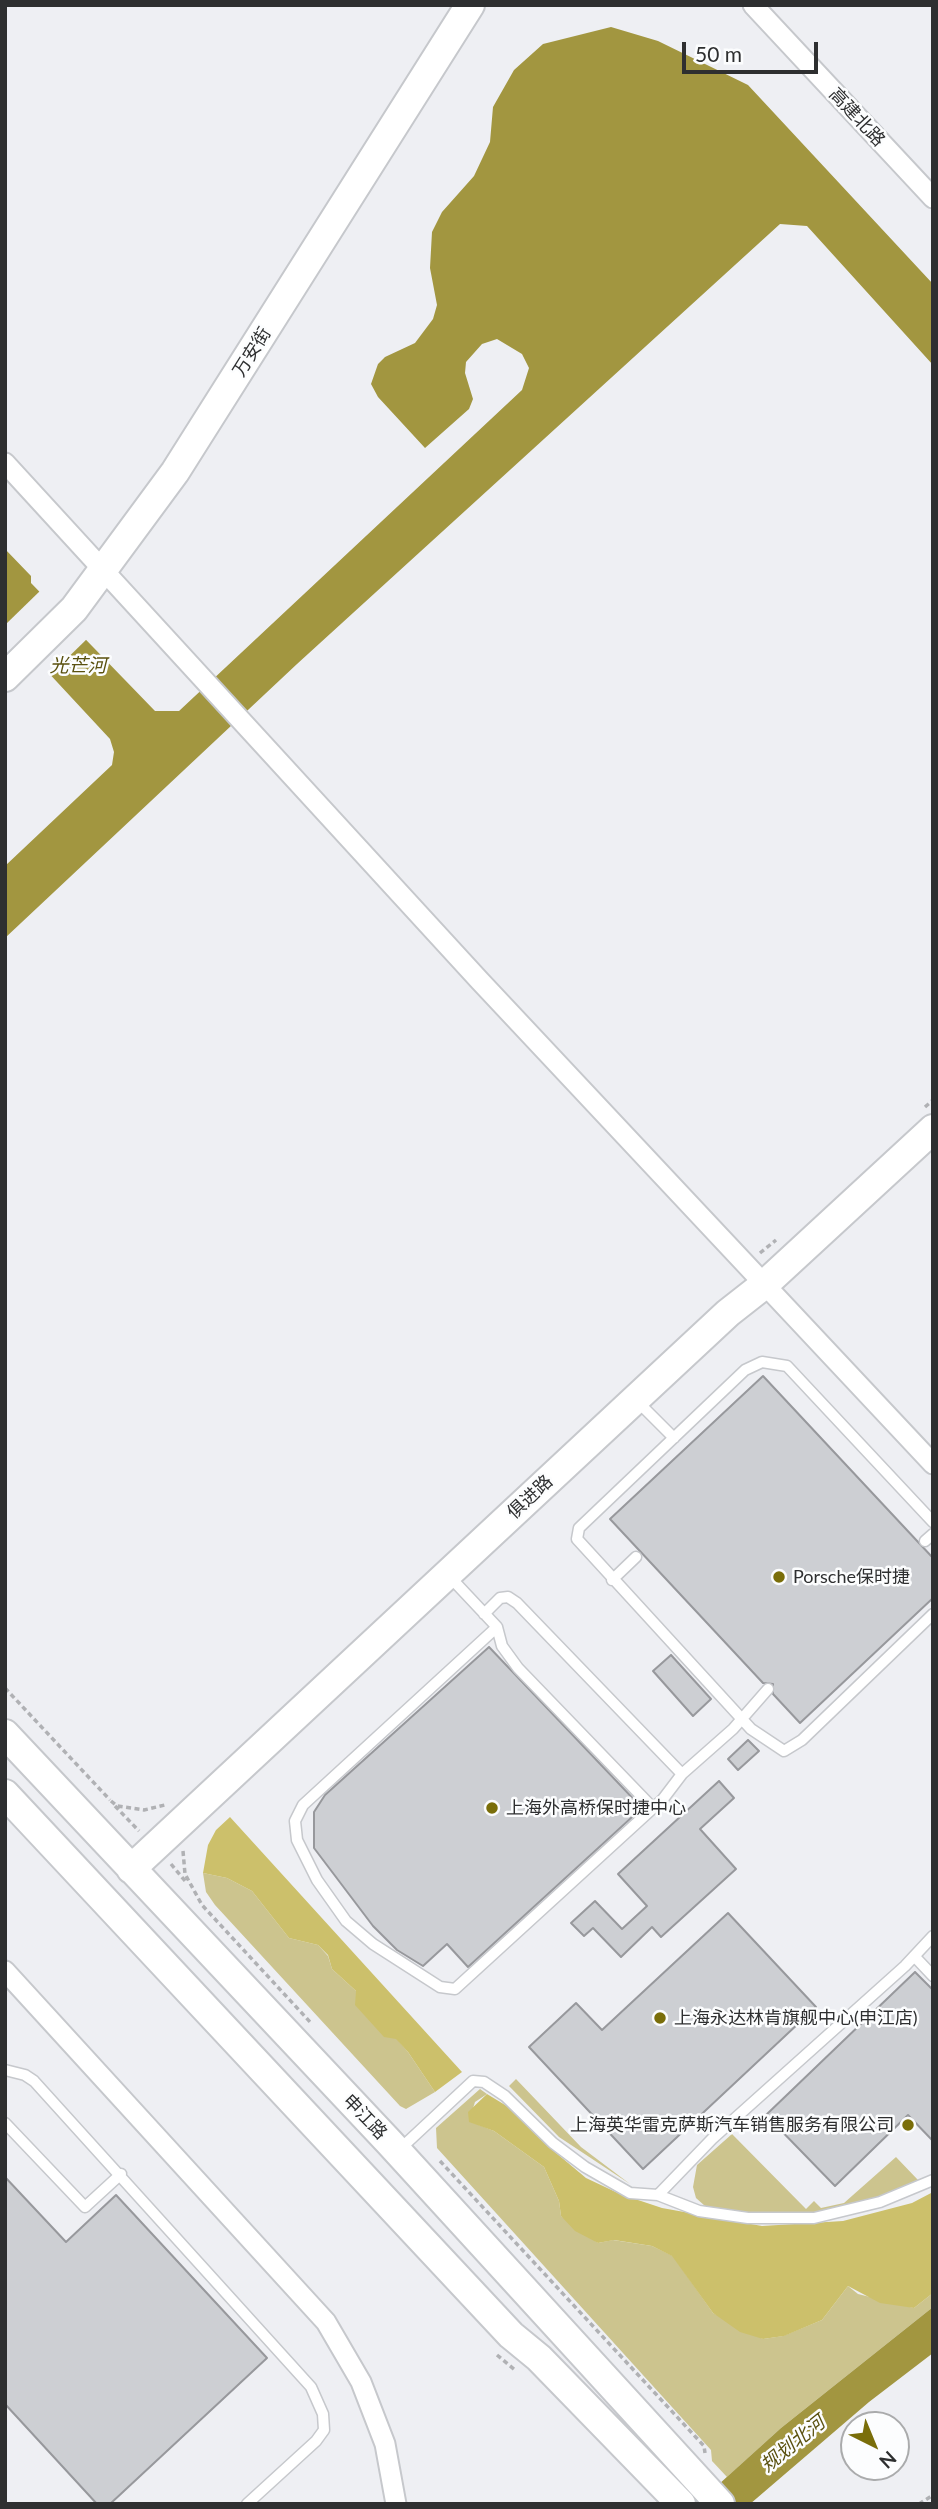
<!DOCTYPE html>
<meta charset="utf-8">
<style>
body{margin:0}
#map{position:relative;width:938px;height:2509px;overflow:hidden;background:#eeeff3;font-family:Lato,sans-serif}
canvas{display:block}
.frame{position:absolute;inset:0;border:7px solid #2e2f30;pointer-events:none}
.north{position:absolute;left:840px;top:2411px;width:70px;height:70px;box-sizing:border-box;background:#fcfdfe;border:2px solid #aaabac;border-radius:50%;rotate:137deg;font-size:19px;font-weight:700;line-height:28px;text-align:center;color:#2e2f30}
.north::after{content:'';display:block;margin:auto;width:24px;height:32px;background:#7a6e0a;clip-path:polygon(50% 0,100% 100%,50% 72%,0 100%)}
.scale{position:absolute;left:682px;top:42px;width:136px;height:32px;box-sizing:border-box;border:4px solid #2e2f30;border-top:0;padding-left:9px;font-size:21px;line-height:24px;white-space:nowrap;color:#2e2f30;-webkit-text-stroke:5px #fcfdfe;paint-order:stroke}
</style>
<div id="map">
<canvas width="938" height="2509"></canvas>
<div class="frame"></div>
<div class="north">N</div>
<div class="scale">50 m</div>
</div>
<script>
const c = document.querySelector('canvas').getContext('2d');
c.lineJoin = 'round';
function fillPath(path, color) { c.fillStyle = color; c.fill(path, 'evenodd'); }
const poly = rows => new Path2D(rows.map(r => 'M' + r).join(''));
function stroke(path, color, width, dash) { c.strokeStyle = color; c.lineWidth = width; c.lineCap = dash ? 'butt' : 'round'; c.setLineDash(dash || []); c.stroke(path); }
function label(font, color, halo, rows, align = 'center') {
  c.font = font + ' Lato,"Noto Sans SC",sans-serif'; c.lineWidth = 5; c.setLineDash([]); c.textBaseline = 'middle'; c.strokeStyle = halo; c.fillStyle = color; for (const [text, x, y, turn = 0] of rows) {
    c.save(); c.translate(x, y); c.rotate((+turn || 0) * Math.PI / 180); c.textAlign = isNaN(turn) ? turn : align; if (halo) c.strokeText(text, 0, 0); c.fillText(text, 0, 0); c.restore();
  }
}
const green = poly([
 [203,1873,227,1878,252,1891,289,1938,318,1945,328,1956,332,1969,356,1991,408,2052,435,2092,406,2109,400,2106,215,1905,206,1892],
 [516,2079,581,2147,630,2184,559,2137,509,2086],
 [480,2089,487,2094,475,2102,469,2121,494,2131,544,2167,559,2201,561,2216,598,2243,613,2240,652,2246,673,2256,713,2313,763,2339,783,2336,822,2320,848,2286,858,2294,914,2308,933,2293,933,2307,781,2428,727,2477,712,2461,711,2450,437,2148,436,2128],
 [732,2134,806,2209,814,2201,821,2208,844,2203,896,2157,918,2180,881,2198,815,2213,732,2212,705,2206,696,2198,693,2187,697,2165]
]);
const forest = poly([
 [230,1817,462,2072,435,2092,408,2052,396,2039,384,2037,355,2005,356,1991,332,1969,328,1955,318,1945,289,1938,252,1891,227,1878,203,1873,208,1845,216,1830],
 [487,2094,510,2108,549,2147,586,2178,620,2194,662,2208,762,2226,843,2221,912,2203,933,2192,933,2293,914,2308,880,2303,848,2286,822,2320,784,2336,763,2339,740,2332,713,2313,672,2256,652,2246,614,2240,598,2243,575,2231,561,2216,559,2201,544,2167,494,2131,469,2122,468,2112]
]);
const water = poly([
 [611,27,658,41,748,85,933,284,933,365,807,226,780,224,297,664,5,938,5,866,112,765,114,752,110,739,5,626,5,549,31,576,31,583,155,711,179,711,522,390,529,368,522,354,497,339,482,344,466,362,465,373,473,399,469,409,425,448,378,397,371,384,378,364,385,357,415,343,433,319,437,305,430,268,432,232,442,212,474,176,490,142,493,107,514,70,543,44],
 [933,2307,933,2353,869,2402,750,2504,697,2504,781,2428]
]);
const pier = poly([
 [42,589,90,636,48,677,5,631,5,625]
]);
const building = poly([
 [763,1376,933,1558,933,1598,800,1723,773,1694,773,1684,763,1683,610,1519,763,1376],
 [489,1647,642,1808,468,1967,447,1944,423,1966,397,1950,373,1926,314,1848,314,1812,325,1795,489,1647],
 [671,1655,711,1699,693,1716,653,1671,671,1655],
 [748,1740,759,1751,738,1770,728,1759,748,1740],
 [719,1781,734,1798,700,1829,736,1869,661,1937,652,1927,621,1957,593,1928,584,1936,571,1923,595,1901,622,1929,647,1906,618,1874,719,1781],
 [728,1913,816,2007,643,2169,529,2047,576,2003,602,2030,728,1913],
 [915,1972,933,1990,933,2141,908,2115,835,2186,766,2115,915,1972],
 [5,2177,66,2242,116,2195,267,2358,110,2504,97,2504,5,2404,5,2177]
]);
const path = poly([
 [925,1107,933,1100],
 [760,1253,776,1240],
 [5,1688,110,1800],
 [111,1801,117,1806,144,1810,165,1805],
 [115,1806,139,1831],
 [183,1851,185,1874,202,1905,311,2023],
 [171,1864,186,1882],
 [440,2161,704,2446,705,2453],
 [497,2355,515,2370],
 [919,2504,933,2495]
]);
const lane = poly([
 [643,1407,674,1438],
 [933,1522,787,1366,762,1362,745,1370,579,1528,577,1539,751,1729,784,1751,802,1740,933,1614],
 [925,1541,933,1534],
 [450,1577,497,1627,303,1805,295,1821,297,1840,317,1880,346,1921,373,1944,440,1987,455,1989,663,1799,682,1774,733,1729,768,1689],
 [612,1580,636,1557],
 [484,1614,500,1598,508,1597,517,1603,682,1774],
 [497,1627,502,1646,518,1668,653,1808],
 [915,1957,933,1976],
 [5,2070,25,2075,34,2081,311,2387,323,2414,324,2430,316,2441,247,2504],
 [5,2123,85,2207,121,2174],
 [399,2150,473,2081,484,2082,505,2096,553,2143,585,2167,630,2193,658,2195,712,2139,905,1966,933,1936],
 [658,2195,699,2211,748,2218,814,2218,880,2202,933,2180]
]);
const street = poly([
 [753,5,933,198],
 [5,463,480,981,933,1464],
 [5,1971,326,2322,361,2382,385,2444,396,2504]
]);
const secondary = poly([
 [5,677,74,609,175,472,470,5],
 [5,1734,389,2142,720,2504],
 [5,1794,511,2335,539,2358,681,2504],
 [131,1869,728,1313,765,1284,933,1129]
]);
const markers = [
 [779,1577,7,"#7a6e0a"],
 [492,1808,7,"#7a6e0a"],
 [660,2018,7,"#7a6e0a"],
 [908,2125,7,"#7a6e0a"]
];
const streetNames = [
 ["高建北路",857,117,47],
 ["万安街",252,352,-58],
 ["俱进路",530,1497,-43],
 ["申江路",365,2117,46]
];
const poiNames = [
 ["Porsche保时捷",793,1577],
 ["上海外高桥保时捷中心",506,1808],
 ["上海永达林肯旗舰中心(申江店)",674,2018],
 ["上海英华雷克萨斯汽车销售服务有限公司",894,2125,"right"]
];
const waterNames = [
 ["光芒河",78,666],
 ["规划北河",793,2444,-39]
];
fillPath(green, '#ccc48e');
fillPath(forest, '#ccc06b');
fillPath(water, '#a29640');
fillPath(pier, '#eeeff3');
fillPath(building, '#cdcfd3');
stroke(building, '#97989c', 2);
stroke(lane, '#c6c8cc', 13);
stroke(street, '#c6c8cc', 23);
stroke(secondary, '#c6c8cc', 32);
stroke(path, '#b0b1b4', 3.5, [5, 3.5]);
stroke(lane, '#fff', 10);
stroke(street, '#fff', 19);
stroke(secondary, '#fff', 28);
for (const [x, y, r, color] of markers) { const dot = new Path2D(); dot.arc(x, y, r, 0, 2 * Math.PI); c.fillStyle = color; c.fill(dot); stroke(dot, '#fcfdfe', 2.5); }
label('18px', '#2e2f30', '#fcfdfe', streetNames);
label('18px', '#2e2f30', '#fcfdfe', poiNames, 'left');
label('italic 19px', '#5a510f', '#fcfdfe', waterNames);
</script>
